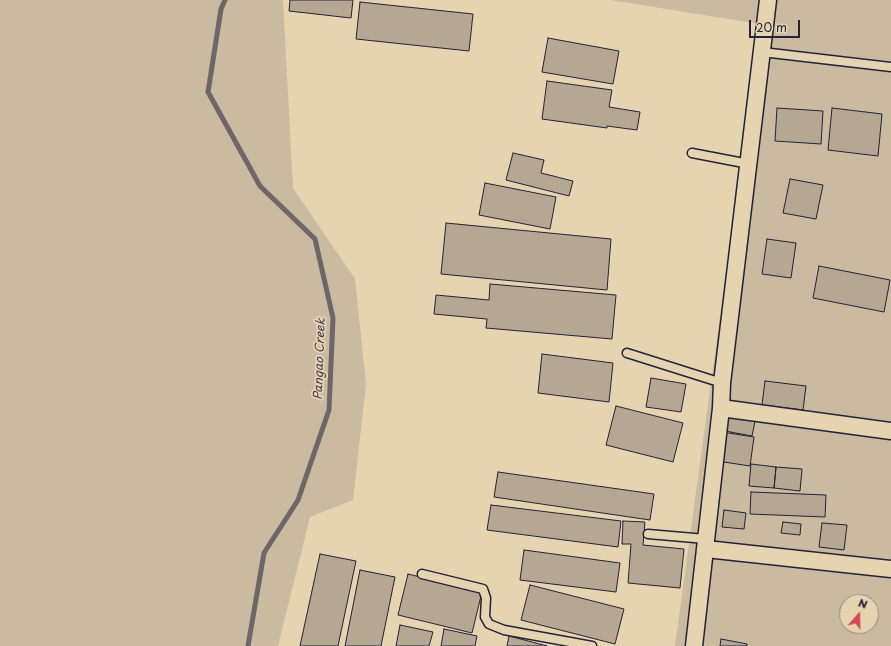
<!DOCTYPE html>
<style>
body{margin:0}
#map{position:relative;width:891px;height:646px;overflow:hidden;background:#e6d4b1;font-family:"Playpen Sans",sans-serif}
canvas{display:block}
.north{position:absolute;left:839px;top:594px;width:40px;height:40px;box-sizing:border-box;background:#e6d4b1;border:1px solid #988d82;border-radius:50%;rotate:20deg;font-size:11px;font-weight:700;line-height:16px;text-align:center;color:#22223b}
.north::after{content:'';display:block;margin:auto;width:14px;height:18px;background:#d1495b;clip-path:polygon(50% 0,100% 100%,50% 72%,0 100%)}
.scale{position:absolute;left:749px;top:20px;width:51px;height:18px;box-sizing:border-box;border:2px solid #22223b;border-top:0;padding-left:5px;font-size:12px;line-height:14px;white-space:nowrap;color:#22223b;-webkit-text-stroke:3px #e6d4b1;paint-order:stroke}
</style>
<div id="map">
<canvas width="891" height="646"></canvas>
<div class="north">N</div>
<div class="scale">20 m</div>
</div>
<script>
const c = document.querySelector('canvas').getContext('2d');
c.lineJoin = 'round';
function fillPath(path, color) { c.fillStyle = color; c.fill(path, 'evenodd'); }
const poly = rows => new Path2D(rows.map(r => 'M' + r).join(''));
function stroke(path, color, width, dash) { c.strokeStyle = color; c.lineWidth = width; c.lineCap = dash ? 'butt' : 'round'; c.setLineDash(dash || []); c.stroke(path); }
function label(font, color, halo, rows, align = 'center') {
  c.font = font + ' "Playpen Sans",sans-serif'; c.lineWidth = 3.5; c.setLineDash([]); c.textBaseline = 'middle'; c.strokeStyle = halo; c.fillStyle = color; for (const [text, x, y, turn = 0] of rows) {
    c.save(); c.translate(x, y); c.rotate((+turn || 0) * Math.PI / 180); c.textAlign = isNaN(turn) ? turn : align; if (halo) c.strokeText(text, 0, 0); c.fillText(text, 0, 0); c.restore();
  }
}
const green = poly([
 [0,0,283,0,293,188,355,279,366,384,353,500,310,517,278,646,0,646],
 [610,0,891,0,891,646,675,646,760,24],
 [847,602,871,602,871,626,847,626]
]);
const stream = poly([
 [225,0,221,9,208,92,260,186,315,239,333,318,329,410,298,500,264,553,248,646]
]);
const building = poly([
 [290,0,353,0,351,18,289,11,290,0],
 [360,2,473,14,469,51,356,39,360,2],
 [548,38,619,51,613,84,542,72,548,38],
 [547,81,612,90,609,107,640,112,637,130,607,126,607,128,542,119,547,81],
 [777,108,823,111,821,144,775,141,777,108],
 [832,108,882,114,878,156,828,150,832,108],
 [513,153,544,160,541,173,573,181,569,196,506,180,513,153],
 [790,179,823,185,816,219,783,213,790,179],
 [485,183,556,197,550,229,479,215,485,183],
 [446,223,611,239,607,290,441,274,446,223],
 [767,239,796,243,791,278,762,274,767,239],
 [819,266,890,280,884,312,813,298,819,266],
 [490,284,616,295,612,339,486,328,487,319,434,314,436,295,489,300,490,284],
 [542,354,613,363,609,402,538,393,542,354],
 [651,378,686,384,681,412,646,407,651,378],
 [765,381,806,386,803,410,762,405,765,381],
 [616,406,683,423,673,462,606,445,616,406],
 [729,411,756,416,752,436,725,431,729,411],
 [722,432,754,437,750,466,717,461,722,432],
 [751,464,776,467,774,488,749,486,751,464],
 [776,467,802,469,800,491,774,488,776,467],
 [498,472,654,494,650,520,494,497,498,472],
 [751,492,826,495,825,517,750,514,751,492],
 [491,505,621,521,618,547,487,530,491,505],
 [724,510,746,513,744,529,722,527,724,510],
 [623,521,645,522,643,545,684,549,680,588,628,583,631,544,622,544,623,521],
 [783,522,801,524,800,535,781,533,783,522],
 [822,523,847,525,844,550,819,547,822,523],
 [524,550,620,563,616,592,520,580,524,550],
 [320,554,356,561,338,646,300,646,320,554],
 [360,570,395,577,381,646,345,646,360,570],
 [408,574,482,592,472,633,398,615,408,574],
 [530,585,624,609,615,644,521,620,530,585],
 [400,625,433,632,429,646,396,646,400,625],
 [444,629,477,636,475,646,441,646,444,629],
 [509,636,547,646,507,646,509,636],
 [721,639,747,644,747,646,720,646,721,639]
]);
const lane = poly([
 [762,52,891,67],
 [692,153,749,164],
 [627,353,722,383],
 [648,534,706,539],
 [422,574,483,589,486,598,485,617,489,624,504,630,592,646]
]);
const street = poly([
 [721,408,891,431],
 [706,549,891,569],
 [694,646,721,408,722,383,768,0]
]);
const waterNames = [
 ["Pangao Creek",320,359,-88]
];
fillPath(green, '#c9baa0');
stroke(stream, '#6e6769', 5);
fillPath(building, '#b6a793');
stroke(building, '#22223b', 1);
stroke(lane, '#22223b', 11);
stroke(street, '#22223b', 19);
stroke(lane, '#e6d4b1', 8);
stroke(street, '#e6d4b1', 16);
label('italic 12px', '#423f4e', '#e6d4b1', waterNames);
</script>
